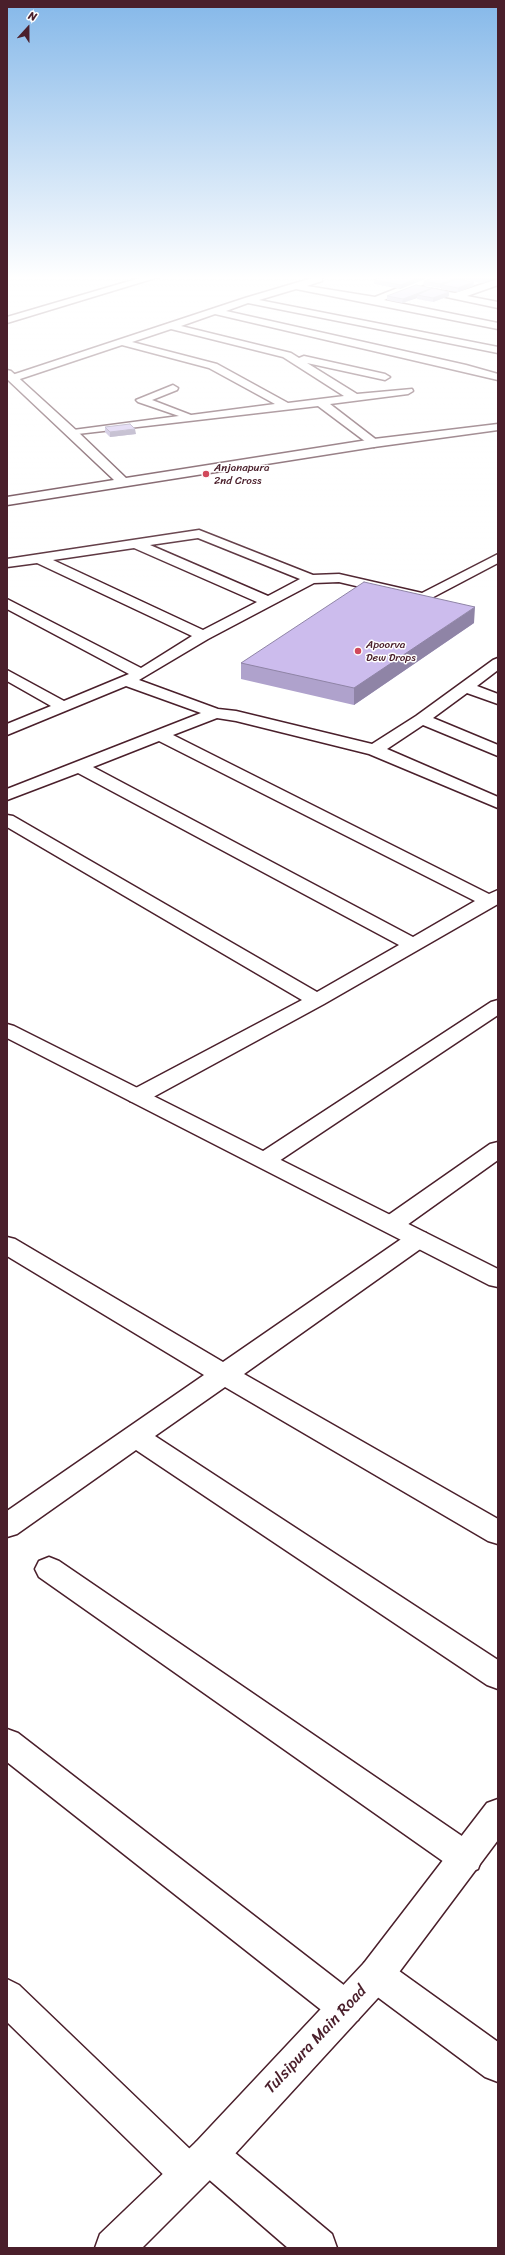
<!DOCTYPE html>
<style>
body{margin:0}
#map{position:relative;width:505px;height:2255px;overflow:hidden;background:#fff;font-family:Sriracha,sans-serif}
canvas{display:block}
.frame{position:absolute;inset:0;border:8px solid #4a1f2b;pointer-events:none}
.north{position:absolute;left:8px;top:8px;width:40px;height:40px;-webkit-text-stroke:3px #fff;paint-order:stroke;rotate:21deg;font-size:11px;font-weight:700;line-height:16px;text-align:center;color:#4a1f2b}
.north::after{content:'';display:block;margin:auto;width:14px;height:18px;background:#4a1f2b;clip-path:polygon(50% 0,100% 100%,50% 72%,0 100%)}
</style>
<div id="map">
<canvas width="505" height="2255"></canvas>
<div class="frame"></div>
<div class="north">N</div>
</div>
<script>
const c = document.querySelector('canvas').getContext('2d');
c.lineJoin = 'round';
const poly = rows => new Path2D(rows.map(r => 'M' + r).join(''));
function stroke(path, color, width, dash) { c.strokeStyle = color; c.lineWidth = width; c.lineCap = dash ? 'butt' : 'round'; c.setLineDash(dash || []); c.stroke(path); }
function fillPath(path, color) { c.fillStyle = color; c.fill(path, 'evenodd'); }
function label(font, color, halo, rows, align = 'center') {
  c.font = font + ' Sriracha,sans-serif'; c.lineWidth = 3; c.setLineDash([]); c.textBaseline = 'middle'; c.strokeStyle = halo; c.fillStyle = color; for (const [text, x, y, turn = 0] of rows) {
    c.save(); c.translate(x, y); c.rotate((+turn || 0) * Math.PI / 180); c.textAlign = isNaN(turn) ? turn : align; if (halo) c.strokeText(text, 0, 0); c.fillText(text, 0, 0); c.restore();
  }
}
const street = poly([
 [431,275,445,275,418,287,455,293,498,279,498,285,467,296,498,302,498,308,418,291,418,287,384,300,498,323,498,329,296,289,259,300,498,347,498,353,248,303,226,311,466,365,498,374,498,380,215,314,181,326,291,353,299,358,304,356,385,374,390,377,385,380,307,363,357,394,412,389,413,391,408,394,330,404,378,441,380,443,378,445,374,447,370,445,318,406,69,435,67,433,73,430,179,416,138,402,136,400,173,385,178,388,177,390,152,400,191,415,275,404,209,368,122,345,17,380,13,381,8,378,9,376,245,298,319,276,322,277,322,281,307,286,375,297,431,275],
 [171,329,283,357,344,396,288,403,217,364,132,342,171,329],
 [199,530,313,575,339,574,422,593,498,554,498,563,424,602,339,582,314,583,208,639,139,680,218,709,236,711,372,744,416,716,493,660,498,658,498,670,477,686,498,694,498,704,467,693,433,718,498,745,498,756,423,725,387,749,498,797,498,808,369,754,236,721,217,718,173,735,489,894,498,890,498,904,324,1004,146,1101,138,1103,130,1101,127,1096,130,1091,302,1000,7,827,7,815,13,816,317,992,399,945,78,773,7,800,7,789,201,713,126,686,7,735,7,724,51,706,7,681,7,670,64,701,129,674,7,609,7,599,141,668,192,636,37,563,7,567,7,559,199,530],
 [198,538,300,579,268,596,150,545,198,538],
 [134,548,257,602,203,630,53,560,134,548],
 [159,741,475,901,413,937,93,767,159,741],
 [498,1000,498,1015,273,1165,265,1167,257,1165,254,1160,257,1155,491,1002,498,1000],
 [498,1142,498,1160,400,1230,392,1232,384,1230,380,1224,384,1218,490,1144,498,1142],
 [418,1231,426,1233,430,1239,426,1245,244,1374,498,1519,498,1544,488,1541,225,1387,155,1436,498,1660,498,1689,487,1685,136,1450,17,1534,7,1537,7,1511,204,1375,7,1256,7,1237,15,1239,223,1362,410,1233,418,1231],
 [49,1557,59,1561,478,1847,482,1858,478,1869,466,1874,454,1869,39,1577,35,1569,39,1561,49,1557],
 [7,1729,18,1733,358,1996,364,2008,358,2020,346,2026,334,2020,7,1762,7,1729],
 [376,1958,388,1963,498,2042,498,2082,485,2077,364,1987,359,1975,364,1963,376,1958],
 [7,1979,19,1985,192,2151,196,2142,209,2136,222,2142,332,2234,337,2248,288,2248,206,2177,202,2187,189,2193,176,2187,7,2022,7,1979]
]);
const secondary = poly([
 [150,275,165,275,7,323,7,317,150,275],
 [7,370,11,371,77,431,126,478,374,439,498,424,498,430,374,447,7,505,7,497,114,480,7,379,7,370],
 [7,1024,14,1026,498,1269,498,1287,489,1285,7,1038,7,1024],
 [498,1799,498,1840,388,1987,222,2168,142,2248,95,2248,100,2234,196,2142,364,1963,487,1803,498,1799]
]);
const wall = poly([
 [360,275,425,275,425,279,400,289,374,284,374,280,379,278,380,276,375,278,360,276],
 [440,275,498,275,483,283,466,280,466,279,461,280,474,282,473,286,458,292,441,289,441,288,440,288,423,285,424,281],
 [432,288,432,289,449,296,433,302,417,299,417,298,402,303,387,300,387,296],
 [105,427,136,434,110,437,105,432],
 [474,623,354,705,241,679,241,663]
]);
const shadedWall = poly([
 [375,275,381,275,375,278],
 [424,275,425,275,425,279,400,289,401,285],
 [464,275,475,275,466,276,466,279,447,286,442,285,441,288,440,288,440,284],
 [494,275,498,275,498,277,483,283,483,279],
 [474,282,473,286,458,292,458,288],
 [432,288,432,292,417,295,417,298,402,303,403,299],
 [449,292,449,296,433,302,433,298],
 [135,429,136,434,110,437,110,432],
 [475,607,474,623,354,705,354,688]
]);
const building = poly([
 [381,275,424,275,401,285,374,280,384,276,380,276,381,275],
 [440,275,464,275,440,284,424,281,440,275],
 [468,275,494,275,483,279,466,276,468,275],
 [456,279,474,282,458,288,442,285,456,279],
 [416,285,432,288,403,299,387,296,416,285],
 [433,288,449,292,433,298,417,295,433,288],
 [130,424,135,429,110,432,105,427,130,424],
 [364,582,475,607,354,688,241,663,364,582]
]);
const markers = [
 [206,474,4,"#d1495b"],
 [358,651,4,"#d1495b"]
];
const farPoinames = [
 ["Anjanapura",214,468],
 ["2nd Cross",214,481],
 ["Apoorva",366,645],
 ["Dew Drops",366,658]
];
const nearStreetnames = [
 ["Tulsipura Main Road",316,2040,-47]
];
stroke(street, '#4a1f2b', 3);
stroke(secondary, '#4a1f2b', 3);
fillPath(street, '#fff');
fillPath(secondary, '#fff');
fillPath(wall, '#afa2cc');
fillPath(shadedWall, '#8f84a6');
fillPath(building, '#ccbced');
stroke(building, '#8f84a6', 1);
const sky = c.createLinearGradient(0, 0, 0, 591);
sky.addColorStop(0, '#85b8e9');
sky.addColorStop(0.47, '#fff');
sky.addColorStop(1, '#ffffff00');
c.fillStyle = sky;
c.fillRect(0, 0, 505, 591);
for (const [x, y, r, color] of markers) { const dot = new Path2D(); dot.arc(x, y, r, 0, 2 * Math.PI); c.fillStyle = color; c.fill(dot); stroke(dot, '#fff', 1.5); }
label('11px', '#4a1f2b', '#fff', farPoinames, 'left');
label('16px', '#4a1f2b', '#fff', nearStreetnames);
</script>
